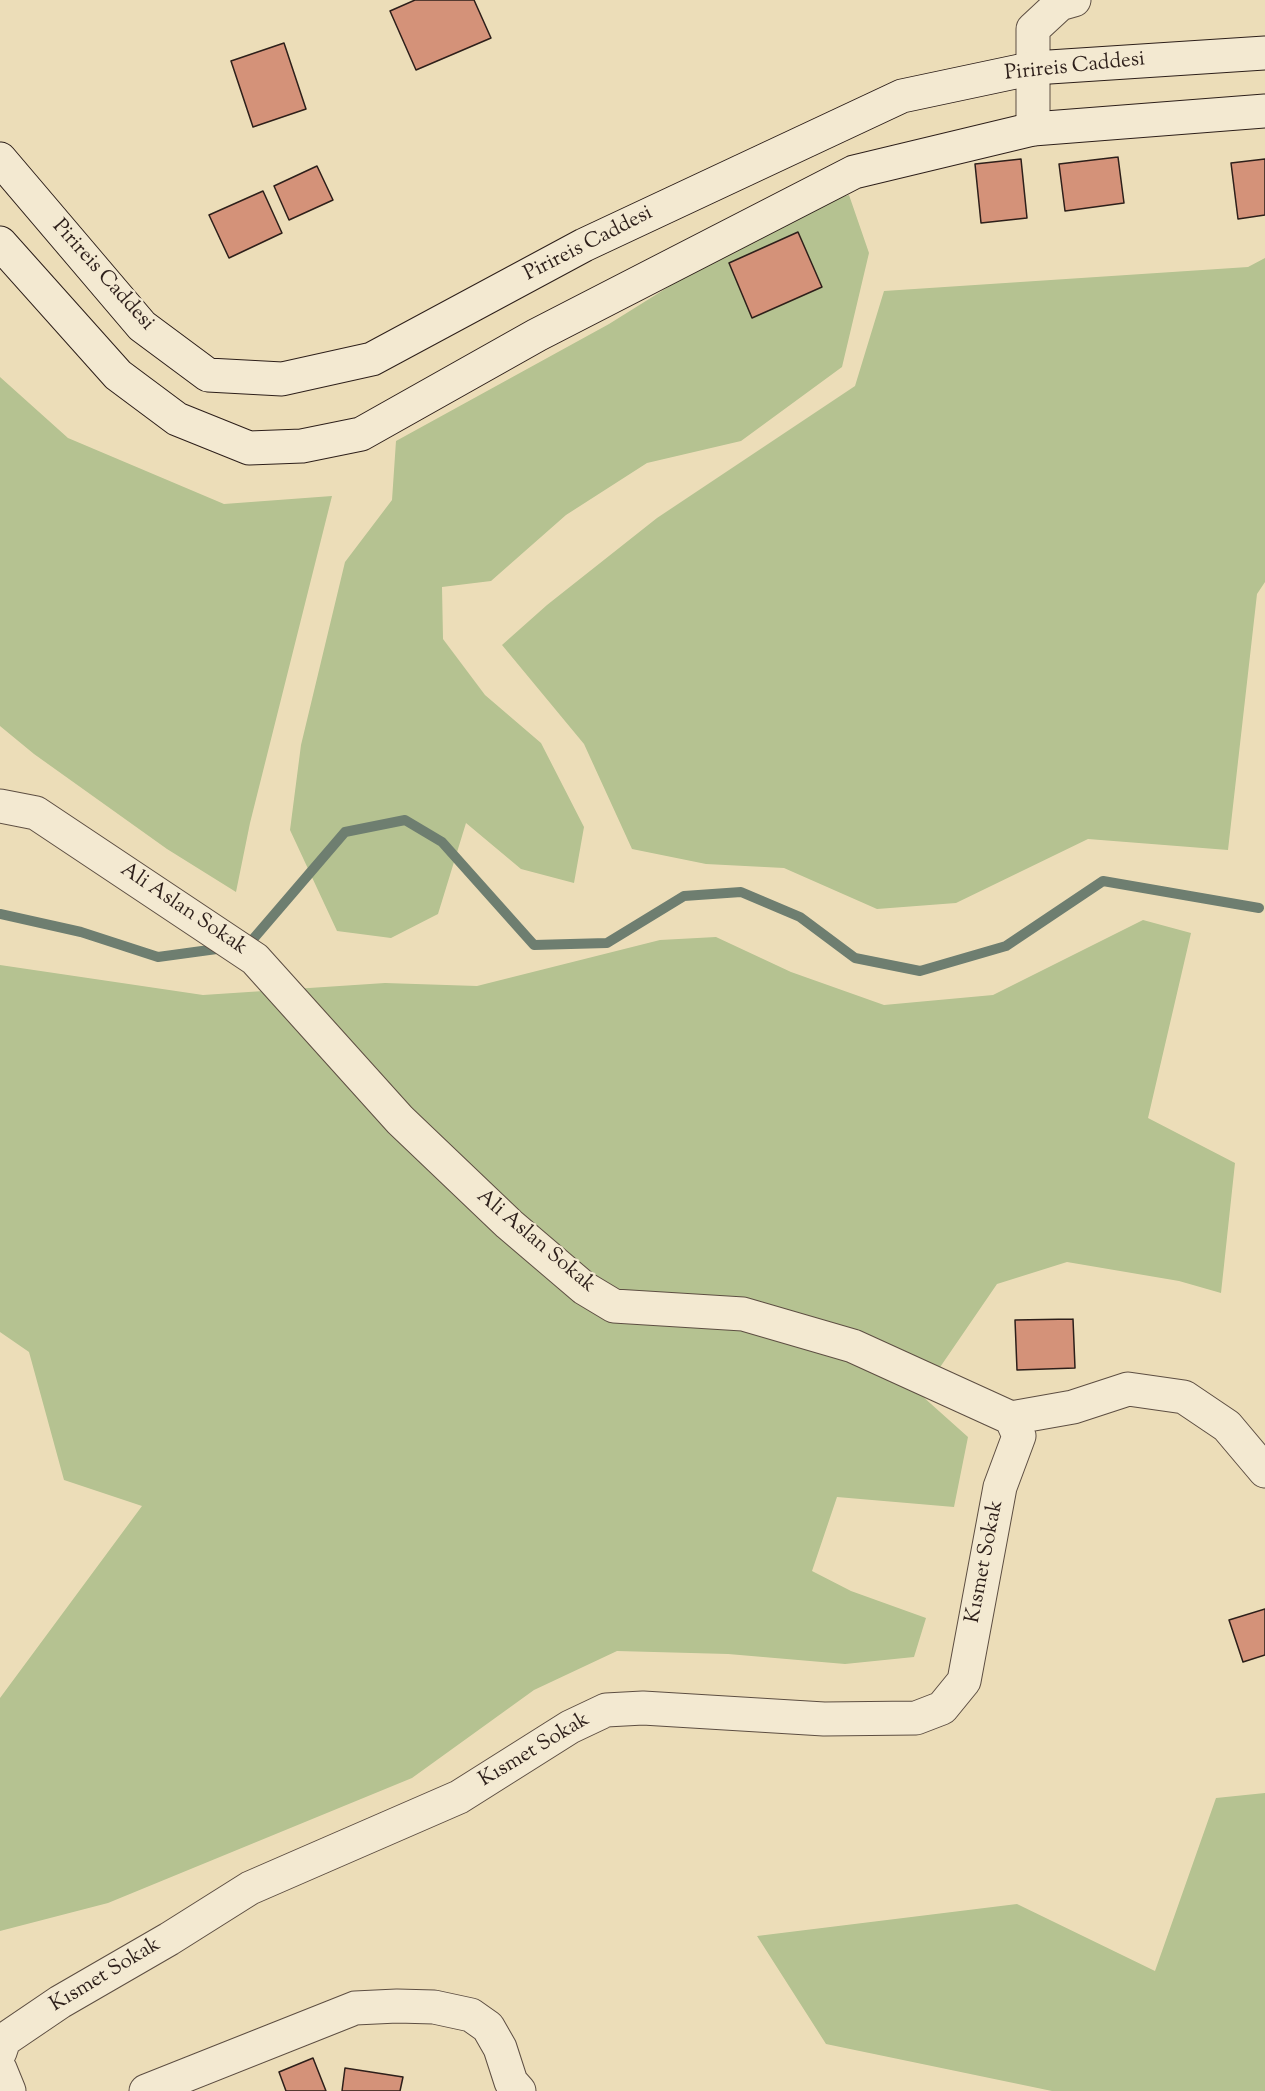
<!DOCTYPE html>
<meta charset="utf-8">
<style>
body{margin:0}
canvas{display:block;background:#ecddb8}
</style>
<canvas width="1265" height="2091"></canvas>
<script>
const c = document.querySelector('canvas').getContext('2d');
c.lineJoin = 'round';
function fillPath(path, color) { c.fillStyle = color; c.fill(path, 'evenodd'); }
const poly = rows => new Path2D(rows.map(r => 'M' + r).join(''));
function stroke(path, color, width, dash) { c.strokeStyle = color; c.lineWidth = width; c.lineCap = dash ? 'butt' : 'round'; c.setLineDash(dash || []); c.stroke(path); }
function label(font, color, halo, rows, align = 'center') {
  c.font = font + ' "Sorts Mill Goudy",serif'; c.lineWidth = 4.5; c.setLineDash([]); c.textBaseline = 'middle'; c.strokeStyle = halo; c.fillStyle = color; for (const [text, x, y, turn = 0] of rows) {
    c.save(); c.translate(x, y); c.rotate((+turn || 0) * Math.PI / 180); c.textAlign = isNaN(turn) ? turn : align; if (halo) c.strokeText(text, 0, 0); c.fillText(text, 0, 0); c.restore();
  }
}
const green = poly([
 [849,195,869,253,842,367,741,441,647,463,566,515,491,581,442,587,443,639,485,695,541,743,584,827,574,883,521,869,466,823,438,914,391,938,337,931,290,830,301,745,345,562,392,500,396,441,609,324,790,211],
 [1265,258,1265,582,1257,594,1228,850,1088,839,956,903,877,909,784,868,706,864,632,849,584,744,502,645,547,605,657,518,855,386,884,291,1248,267],
 [0,377,68,438,224,504,332,496,250,823,236,892,167,849,34,754,0,726],
 [1143,920,1191,933,1148,1118,1235,1163,1221,1293,1179,1281,1067,1262,997,1284,921,1395,968,1437,954,1507,837,1497,812,1571,851,1591,926,1618,914,1657,845,1664,728,1654,617,1651,534,1690,412,1778,108,1903,0,1931,0,1698,142,1506,64,1480,29,1352,0,1332,0,965,203,995,385,983,477,986,660,940,716,937,791,972,884,1005,993,995],
 [1265,1793,1265,2091,1052,2091,826,2044,757,1936,1017,1904,1155,1971,1216,1798]
]);
const stream = poly([
 [0,914,81,932,158,957,224,948],
 [243,946,248,945,345,832,405,820,442,842,534,945,607,943,684,896,741,892,800,917,855,958,920,971,1006,946,1103,881,1259,908]
]);
const building = poly([
 [415,0,474,0,491,38,416,70,390,11,415,0],
 [284,43,306,109,253,127,231,61,284,43],
 [1118,157,1124,203,1065,211,1059,164,1118,157],
 [1021,159,1027,218,981,223,975,164,1021,159],
 [1265,159,1265,215,1238,219,1231,163,1265,159],
 [317,166,333,200,289,220,274,186,317,166],
 [263,191,282,233,229,258,209,215,263,191],
 [798,232,822,287,752,318,729,263,798,232],
 [1073,1319,1075,1368,1017,1370,1015,1320,1073,1319],
 [1265,1609,1265,1655,1243,1662,1229,1620,1265,1609],
 [313,2058,326,2091,286,2091,279,2072,313,2058],
 [345,2068,403,2077,400,2091,342,2091,345,2068]
]);
const street = poly([
 [1033,129,1033,29,1060,4,1074,0],
 [0,806,36,813,255,959,400,1120,509,1224,584,1288,614,1306,743,1314,853,1346,1011,1418,1073,1407,1128,1389,1184,1397,1227,1426,1265,1471],
 [0,2052,4,2040,60,2002,169,1939,250,1888,459,1797,570,1727,606,1710,643,1708,824,1719,916,1718,942,1708,964,1681,1000,1487,1019,1436,1011,1418],
 [0,2069,9,2091],
 [146,2091,355,2008,397,2006,434,2007,471,2015,488,2027,500,2048,511,2082,519,2091]
]);
const secondary = poly([
 [0,159,142,326,208,375,282,379,372,359,584,245,902,96,1034,68,1265,53],
 [0,243,118,375,177,419,249,448,302,446,361,434,537,335,854,172,1033,129,1265,111]
]);
const streetNames = [
 ["Pirireis Caddesi",1075,68,-6],
 ["Pirireis Caddesi",589,245,-27],
 ["Pirireis Caddesi",102,276,48],
 ["Ali Aslan Sokak",183,910,34],
 ["Ali Aslan Sokak",535,1242,40],
 ["Kısmet Sokak",986,1562,-79],
 ["Kısmet Sokak",535,1751,-31],
 ["Kısmet Sokak",106,1976,-31]
];
fillPath(green, '#b5c291');
stroke(stream, '#6e7e70', 10);
fillPath(building, '#d49279');
stroke(building, '#2d1f1a', 1.5);
stroke(street, '#5d4e42', 35);
stroke(secondary, '#2d1f1a', 35);
stroke(street, '#f3e9d1', 33);
stroke(secondary, '#f3e9d1', 33);
label('21px', '#2d1f1a', '#f3e9d1', streetNames);
</script>
